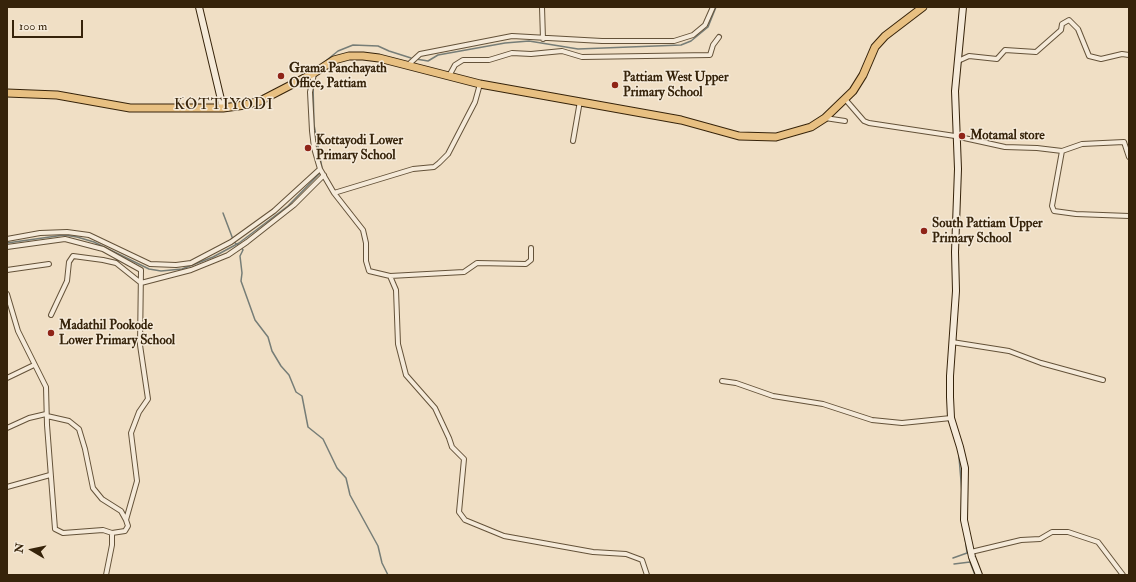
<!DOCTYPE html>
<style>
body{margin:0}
#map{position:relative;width:1136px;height:582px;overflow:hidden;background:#f0dfc5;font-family:"IM FELL Double Pica",serif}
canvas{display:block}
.frame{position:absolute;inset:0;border:8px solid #36230a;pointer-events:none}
.north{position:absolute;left:12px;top:530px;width:40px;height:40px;-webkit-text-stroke:3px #f5ead9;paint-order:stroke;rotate:279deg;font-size:11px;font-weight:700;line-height:16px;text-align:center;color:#36230a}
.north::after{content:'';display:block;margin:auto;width:14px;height:18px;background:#36230a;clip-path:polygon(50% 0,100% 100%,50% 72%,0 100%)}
.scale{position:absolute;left:12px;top:20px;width:71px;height:18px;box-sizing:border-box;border:2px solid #36230a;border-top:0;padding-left:5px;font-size:12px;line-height:14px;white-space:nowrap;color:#36230a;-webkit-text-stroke:3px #f5ead9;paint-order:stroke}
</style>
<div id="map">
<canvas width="1136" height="582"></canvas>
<div class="frame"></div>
<div class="north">N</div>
<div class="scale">100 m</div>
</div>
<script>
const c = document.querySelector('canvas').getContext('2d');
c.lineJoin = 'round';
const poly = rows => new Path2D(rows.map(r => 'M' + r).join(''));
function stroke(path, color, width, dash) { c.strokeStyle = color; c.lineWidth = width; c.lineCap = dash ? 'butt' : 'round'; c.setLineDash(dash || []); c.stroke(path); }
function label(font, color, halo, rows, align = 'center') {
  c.font = font + ' "IM FELL Double Pica",serif'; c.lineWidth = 3; c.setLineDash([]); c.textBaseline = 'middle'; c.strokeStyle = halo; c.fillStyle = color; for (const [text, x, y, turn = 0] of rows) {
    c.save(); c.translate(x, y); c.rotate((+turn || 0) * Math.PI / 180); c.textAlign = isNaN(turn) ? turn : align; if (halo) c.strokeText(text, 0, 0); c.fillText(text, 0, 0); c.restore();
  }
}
const stream = poly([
 [416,59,428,61,438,55,505,43,529,41,578,49,681,45,691,41,708,27,716,7],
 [317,68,338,51,353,45,378,46,389,51,411,58],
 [313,85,314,125,322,168],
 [223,213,234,242,239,246],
 [7,243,64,235,77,237,94,242,149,269,161,271,182,269,213,257,239,243,288,206,320,173],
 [241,247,243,250,240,256,242,273,241,281,255,320,268,337,272,351,281,366,289,375,296,392,302,396,308,427,323,439,337,468,346,478,350,495,378,546,382,563,388,575],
 [959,457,962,493],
 [953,558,967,553,965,537],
 [954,564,970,562,975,575]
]);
const minor = poly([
 [542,7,543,39],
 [958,61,969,56,997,59,1005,50,1036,52,1061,30,1062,24,1069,20,1078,29,1089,56,1101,59,1122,54,1129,55],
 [408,65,420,54,512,36,602,41,674,41,693,35,705,25,713,7],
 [314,74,310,92,312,131,314,148,320,169,334,193,363,230,366,243,366,261,369,271,390,276,396,290,398,344,406,375,435,408,449,438,452,447,464,459,459,512,465,520,504,536,593,552,626,554,642,560,647,575],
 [449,76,455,65,463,60,489,60,512,53,531,54,562,51,582,57,710,55,713,45,719,37],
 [845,99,864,121,869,123,955,136,1005,147,1037,148,1062,151,1052,206,1054,211,1076,214,1129,216],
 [825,118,845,121],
 [573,141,580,101],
 [1062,151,1082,144,1124,142,1129,157],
 [334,193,413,169,434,167,439,163,448,154,475,102,480,84],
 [7,239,40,233,67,232,89,235,150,264,176,265,191,263,231,242,274,211,320,169],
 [7,247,65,239,103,249,141,270,140,345,148,399,139,412,131,433,137,481,126,520],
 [7,270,49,264],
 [390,276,464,272,477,263,526,264,531,260,531,248],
 [7,294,18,331,46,387,47,425,55,529,63,533,103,530,112,533,112,545,106,575],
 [51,315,67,281,69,262,73,256,103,260,116,263,141,283,191,270,228,255,247,242,294,205,324,175],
 [952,342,1009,351,1041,363,1103,380],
 [7,378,34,365],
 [722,381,736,383,773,396,823,404,872,420,902,423,951,418],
 [47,416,69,421,79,429,85,449,93,488,102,499,121,511,126,520,128,526,125,531,112,533],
 [7,428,29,418,46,414],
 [7,487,50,475],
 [971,552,1021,540,1040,539,1052,532,1068,532,1098,542,1123,575]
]);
const secondary = poly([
 [199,7,223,108],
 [963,7,955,91,958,169,955,252,956,291,950,376,950,397,951,418,960,447,965,468,964,520,972,557,979,575]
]);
const primary = poly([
 [7,93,57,95,130,108,223,108,245,105,260,101,314,73,334,60,349,56,363,56,379,58,480,84,681,120,739,136,776,137,811,127,825,118,853,91,863,75,875,47,885,36,923,7]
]);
const markers = [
 [281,76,4,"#8f2418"],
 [615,85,4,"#8f2418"],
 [962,136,4,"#8f2418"],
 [308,148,4,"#8f2418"],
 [924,231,4,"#8f2418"],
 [51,333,4,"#8f2418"]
];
const poiNames = [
 ["Grama Panchayath",289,69],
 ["Office, Pattiam",289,84],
 ["Pattiam West Upper",623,78],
 ["Primary School",623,93],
 ["Motamal store",970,136],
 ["Kottayodi Lower",316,141],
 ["Primary School",316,156],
 ["South Pattiam Upper",932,224],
 ["Primary School",932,239],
 ["Madathil Pookode",59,326],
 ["Lower Primary School",59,341]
];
const quarterNames = [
 ["KOTTIYODI",224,106]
];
stroke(stream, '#767d77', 1.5);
stroke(minor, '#645239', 6);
stroke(secondary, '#36230a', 8);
stroke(primary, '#36230a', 9);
stroke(minor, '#f5ead9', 4);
stroke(secondary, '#f5ead9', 6);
stroke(primary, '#e8c082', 7);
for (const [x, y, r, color] of markers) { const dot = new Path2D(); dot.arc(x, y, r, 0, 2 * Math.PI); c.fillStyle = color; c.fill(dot); stroke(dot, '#f5ead9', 1.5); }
label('bold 13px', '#36230a', '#f5ead9', poiNames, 'left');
c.letterSpacing = '1px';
label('15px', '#36230a', '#f5ead9', quarterNames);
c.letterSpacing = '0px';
</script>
